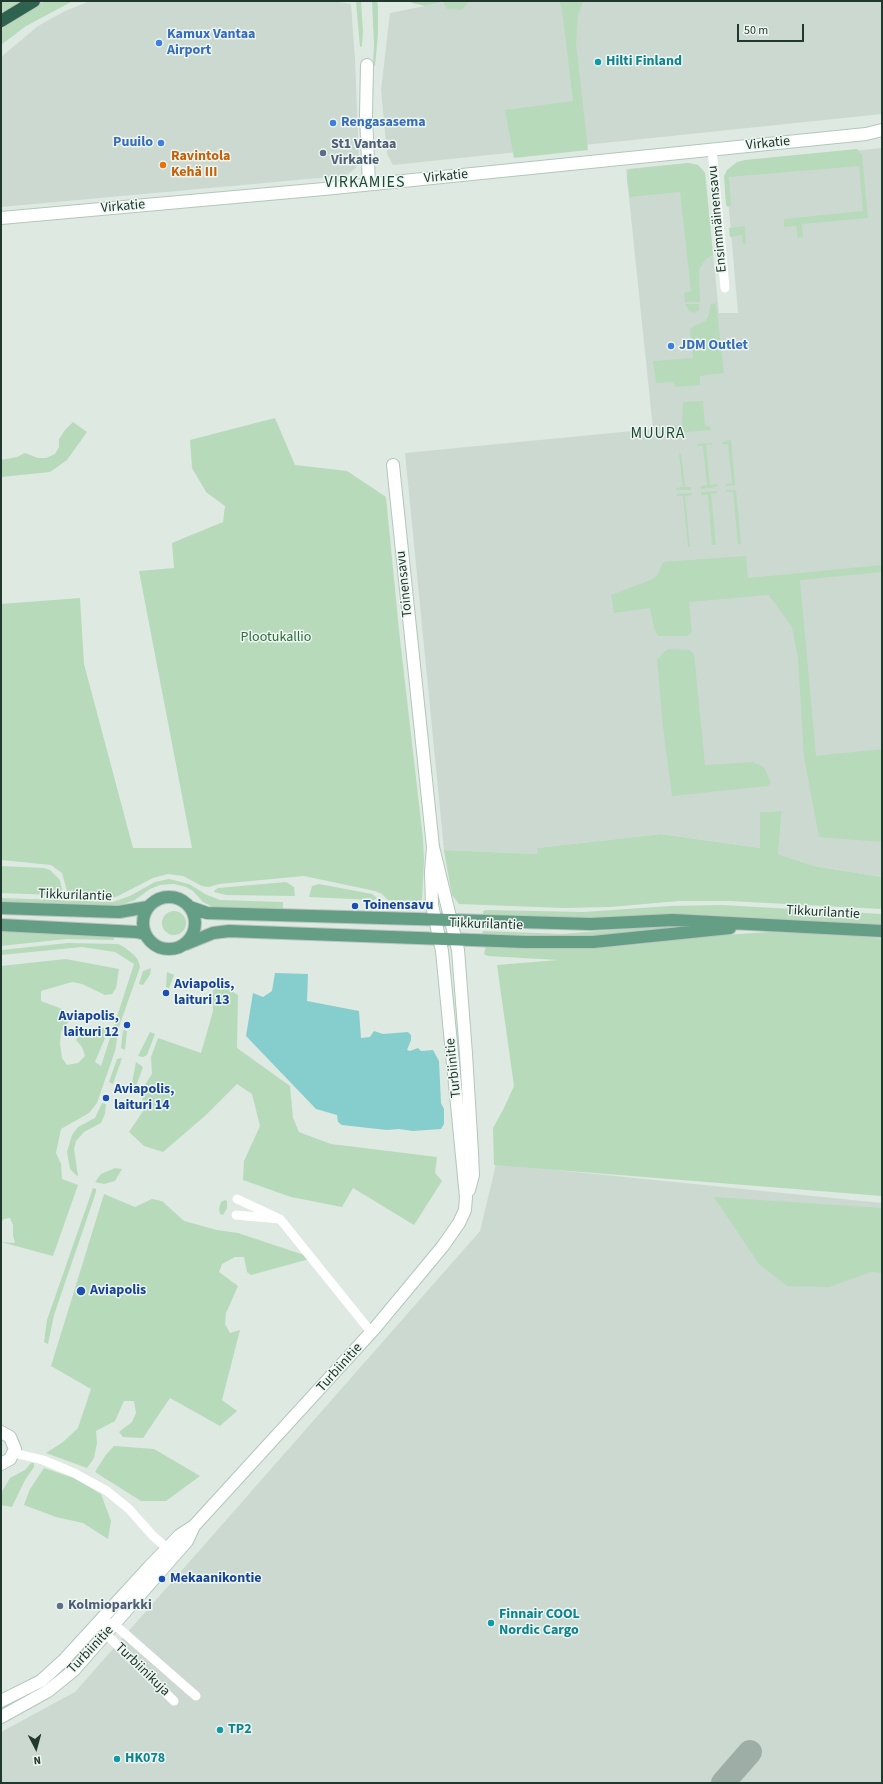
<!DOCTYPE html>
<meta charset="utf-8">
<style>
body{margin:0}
#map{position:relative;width:883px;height:1784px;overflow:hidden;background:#dee9e2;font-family:"Source Sans 3",sans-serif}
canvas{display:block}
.frame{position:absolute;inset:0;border:2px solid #20382e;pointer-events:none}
.north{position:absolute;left:16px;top:1728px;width:40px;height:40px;-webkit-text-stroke:3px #eef6f1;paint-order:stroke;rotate:174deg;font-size:11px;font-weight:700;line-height:16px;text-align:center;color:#20382e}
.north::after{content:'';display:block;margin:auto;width:14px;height:18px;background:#20382e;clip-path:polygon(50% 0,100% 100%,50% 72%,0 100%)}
.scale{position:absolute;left:737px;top:24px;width:67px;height:18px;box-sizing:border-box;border:2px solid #20382e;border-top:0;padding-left:5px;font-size:12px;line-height:14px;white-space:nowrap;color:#20382e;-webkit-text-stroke:3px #eef6f1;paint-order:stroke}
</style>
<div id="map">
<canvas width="883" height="1784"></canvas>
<div class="frame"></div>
<div class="north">N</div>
<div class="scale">50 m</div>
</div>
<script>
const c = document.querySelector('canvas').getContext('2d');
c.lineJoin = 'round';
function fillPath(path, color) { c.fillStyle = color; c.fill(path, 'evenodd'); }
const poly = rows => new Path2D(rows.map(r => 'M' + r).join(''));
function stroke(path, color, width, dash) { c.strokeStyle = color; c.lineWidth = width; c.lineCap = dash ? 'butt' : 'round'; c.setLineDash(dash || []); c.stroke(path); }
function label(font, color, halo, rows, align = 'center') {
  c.font = font + ' "Source Sans 3",sans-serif'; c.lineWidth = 3; c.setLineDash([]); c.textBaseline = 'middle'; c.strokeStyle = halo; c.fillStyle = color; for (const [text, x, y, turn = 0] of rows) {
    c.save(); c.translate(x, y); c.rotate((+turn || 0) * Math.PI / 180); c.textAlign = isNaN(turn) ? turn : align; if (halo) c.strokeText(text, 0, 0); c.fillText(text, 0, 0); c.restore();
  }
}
const built = poly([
 [90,1,332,1,351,4,355,59,359,159,356,168,348,174,341,176,1,207,1,57,38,26,65,11],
 [450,1,882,1,882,114,393,165,387,154,381,90,390,13],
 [882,148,882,877,814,866,778,854,782,811,760,812,760,848,661,834,538,848,538,854,444,850,405,453,653,429,626,169,689,163,699,166,703,170,705,173,719,313,738,313,726,176,739,162],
 [496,1164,882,1203,882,1783,1,1783,1,1732,75,1692,480,1231]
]);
const green = poly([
 [1,1,24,1,1,17],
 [45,1,73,1,26,26,1,45,1,29,30,9],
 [356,1,361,1,363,31,362,46,360,47],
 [372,1,377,1,378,6,378,34,375,66,373,66,374,44],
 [411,1,469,1,462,10,447,9,443,2,425,6,412,3],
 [559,1,583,1,578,15,576,43,588,150,514,158,505,110,573,101,562,9],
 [857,149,862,155,868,218,802,224,803,237,798,238,796,226,784,227,784,219,863,211,859,166,729,177,731,205,728,207,726,205,724,176,727,170,737,162,745,160],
 [689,163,698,165,705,173,713,255,706,259,699,269,700,302,685,302,684,293,691,291,680,192,630,197,627,179,628,171,631,169],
 [745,226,746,244,742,243,742,235,730,237,729,228],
 [716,303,724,373,700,376,700,385,676,387,673,382,656,383,653,361,693,358,690,330,692,327,705,321,708,317,711,304],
 [699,304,699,310,694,313,689,311,685,304],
 [703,401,705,426,710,426,711,430,687,432,683,435,677,436,671,434,665,428,682,426,683,402],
 [275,418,295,465,347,471,386,497,399,630,423,839,424,861,422,900,419,901,388,900,382,894,375,891,304,876,219,884,209,887,202,886,183,876,168,874,153,878,116,897,72,896,67,891,62,873,51,865,1,860,1,604,80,598,84,664,133,848,192,848,139,571,174,568,172,543,223,522,225,506,206,492,192,468,190,440],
 [73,422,87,432,67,460,50,472,1,477,1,460,17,457,25,453,38,458,46,458,55,454,59,447,59,439,65,430],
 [731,440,735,485,726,486,726,484,732,483,728,444,722,444,724,441],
 [711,443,713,444,706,445,710,485,717,484,717,487,701,489,700,486,707,485,703,446,697,446,697,444],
 [679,454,681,454,685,487,691,487,691,490,676,490,676,488,683,487],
 [726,490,736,490,741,544,738,545,733,492,727,492],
 [717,491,717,493,711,494,716,545,712,545,708,495,701,495,701,492],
 [692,493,692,495,685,496,690,547,688,547,683,496,677,496,677,494],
 [746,556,748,578,882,565,882,572,800,580,816,756,882,749,882,842,819,837,804,757,798,658,792,627,769,595,689,602,692,632,687,636,658,636,654,628,650,608,614,613,611,595,653,579,659,573,663,562],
 [669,649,689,650,694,654,705,765,753,762,764,767,771,783,768,786,672,796,663,727,657,660,664,652],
 [782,811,778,854,814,866,882,877,882,909,729,901,679,901,610,907,563,908,459,904,452,895,444,851,444,850,538,854,537,848,661,834,760,848,760,812],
 [1,866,44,868,50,870,60,880,62,890,57,895,54,895,1,893],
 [169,879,189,884,205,894,220,900,283,902,283,910,213,907,203,902,193,891,186,887,174,884,160,885,150,889,135,900,118,906,1,902,1,898,113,902,130,896,155,882],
 [286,882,294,887,295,896,226,895,214,892,215,890,218,888],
 [319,884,372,894,377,898,374,900,309,897,312,886],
 [721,905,882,914,882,925,687,914,587,919,483,916,483,911,486,910,584,912,670,906],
 '162 923a12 12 0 1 1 24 0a12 12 0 1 1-24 0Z',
 [677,925,677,929,593,936,482,934,483,931,561,934],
 [1,931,114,935,114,940,66,939,1,946],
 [771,932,857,935,882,939,882,1196,494,1165,493,1128,504,1108,514,1086,497,965,558,960,488,956,484,954,486,946,612,947,642,944,690,937],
 [68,943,118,944,124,947,134,955,138,960,140,967,119,1027,115,1051,97,1103,89,1113,61,1129,56,1153,61,1164,62,1179,78,1185,53,1256,1,1242,15,1243,13,1235,13,1225,10,1218,4,1219,1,1222,1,966,66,959,119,969,116,988,112,994,105,995,82,984,72,982,41,991,41,1001,62,1009,71,1014,69,1021,61,1032,60,1043,62,1058,67,1065,78,1063,85,1056,82,1047,76,1040,79,1035,110,1026,95,1062,101,1066,134,964,115,952,82,947,1,955,1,950],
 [151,968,150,975,143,985,139,984,143,971],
 [167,972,174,975,169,988,166,987],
 [213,980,238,995,237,1048,290,1086,293,1118,299,1132,331,1144,437,1157,435,1173,442,1181,414,1225,353,1188,342,1207,291,1197,243,1180,244,1161,260,1126,252,1094,237,1084,206,1115,163,1152,144,1146,129,1132,143,1111,142,1089,152,1074,151,1057,158,1038,201,1053,213,1011],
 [123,1030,127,1031,125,1050,121,1048],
 [150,1032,155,1034,147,1055,143,1057,138,1056],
 [122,1058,113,1084,109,1082,117,1059],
 [136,1062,143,1067,135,1089,131,1088],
 [102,1103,106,1104,105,1114,101,1123,84,1132,76,1141,74,1149,78,1176,76,1175,70,1169,67,1152,72,1135,78,1127,95,1118],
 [115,1168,122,1169,115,1181,104,1184,95,1182,101,1174],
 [93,1188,96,1189,96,1192,54,1315,48,1344,44,1342,47,1320],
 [104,1194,135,1207,152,1199,162,1201,184,1221,217,1230,238,1233,313,1258,251,1275,247,1272,244,1257,235,1257,222,1264,219,1272,238,1286,226,1313,225,1324,230,1333,240,1330,222,1400,237,1411,220,1426,170,1398,143,1438,123,1437,119,1432,132,1422,136,1413,134,1401,124,1401,115,1421,96,1431,97,1443,94,1458,87,1468,46,1453,63,1442,78,1428,91,1389,51,1366],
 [714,1197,882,1208,882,1273,871,1272,829,1287,787,1286,759,1264],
 [225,1200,227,1201,227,1208,223,1215,220,1214,219,1208,221,1202],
 [114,1446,154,1449,200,1476,166,1501,141,1501,95,1472,105,1456],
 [31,1463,34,1463,34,1467,25,1480,12,1507,1,1505,1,1493,10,1478,25,1470],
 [44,1468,74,1478,101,1494,111,1521,108,1539,83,1523,56,1517,24,1505,30,1489]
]);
const water = poly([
 [275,973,308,974,307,1001,359,1011,361,1038,370,1037,374,1031,383,1034,408,1032,411,1035,411,1040,407,1050,410,1051,418,1048,421,1051,433,1050,439,1061,441,1103,444,1109,444,1124,441,1129,413,1131,399,1129,387,1130,342,1125,338,1122,337,1115,316,1109,246,1036,253,993,263,997,272,991]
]);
const taxiway = poly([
 [723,1783,750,1752]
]);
const street = poly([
 [712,149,725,288],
 [236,1215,280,1219,237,1199],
 [280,1219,371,1332],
 [14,1453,43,1460,74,1473,107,1491,129,1509,154,1537,172,1552],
 [109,1623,115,1625,196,1696],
 [104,1629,106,1634,174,1701]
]);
const secondary = poly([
 [367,65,366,116,369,184],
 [1,218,324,189,866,134,882,130],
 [393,465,433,847,458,950,466,1054,472,1152,473,1175,469,1190],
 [1,1432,10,1437,15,1449,10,1459,1,1464],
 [1,1701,41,1681,64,1660,150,1566,180,1535,194,1526,375,1328,443,1246,459,1223,465,1210,466,1197,442,951,432,905,431,872,433,847],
 [1,1717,48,1691,74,1670,187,1541,194,1526]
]);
const primary = poly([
 '143 923a26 26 0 1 1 52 0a26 26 0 1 1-52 0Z',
 [190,907,207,913,591,924,673,920,882,931],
 [1,908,119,912,148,907],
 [1,925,137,932,145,934],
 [186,944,213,933,229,931,526,942,593,942,730,928]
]);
const highway = poly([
 [1,21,34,1]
]);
const markers = [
 [159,43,4,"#3f7fe0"],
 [598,62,4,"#0f9aa8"],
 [333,123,4,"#3f7fe0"],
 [161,143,4,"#3f7fe0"],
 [323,153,4,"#5c6f8a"],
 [163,165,4,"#e8710a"],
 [671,346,4,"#3f7fe0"],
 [355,906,4,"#1a4fb4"],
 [166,993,4,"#1a4fb4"],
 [127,1025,4,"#1a4fb4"],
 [106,1098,4,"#1a4fb4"],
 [81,1291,5,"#1a4fb4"],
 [162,1579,4,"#1a4fb4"],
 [60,1606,4,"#5c6f8a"],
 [491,1623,4,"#0f9aa8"],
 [220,1730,4,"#0f9aa8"],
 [117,1759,4,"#0f9aa8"]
];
const shopNames = [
 ["Kamux Vantaa",167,35],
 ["Airport",167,51],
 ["Rengasasema",341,123],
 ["Puuilo",153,143,"right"],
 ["JDM Outlet",679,346]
];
const cultureNames = [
 ["Hilti Finland",606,62],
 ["Finnair COOL",499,1615],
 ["Nordic Cargo",499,1631],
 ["TP2",228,1730],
 ["HK078",125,1759]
];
const streetNames = [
 ["Virkatie",768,144,-6],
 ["Virkatie",446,177,-6],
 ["Virkatie",123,207,-5],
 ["Ensimmäinensavu",718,219,-95],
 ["Toinensavu",405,584,-96],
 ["Tikkurilantie",75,896,2],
 ["Tikkurilantie",823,913,3],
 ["Tikkurilantie",486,925,2],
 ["Turbiinitie",454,1068,-96],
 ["Turbiinitie",340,1368,-48],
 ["Turbiinitie",91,1650,-47],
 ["Turbiinikuja",142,1670,44]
];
const serviceNames = [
 ["St1 Vantaa",331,145],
 ["Virkatie",331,161],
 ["Kolmioparkki",68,1606]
];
const foodNames = [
 ["Ravintola",171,157],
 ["Kehä III",171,173]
];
const parkNames = [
 ["Plootukallio",276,638]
];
const transitNames = [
 ["Toinensavu",363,906],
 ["Aviapolis,",174,985],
 ["laituri 13",174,1001],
 ["Aviapolis,",119,1017,"right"],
 ["laituri 12",119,1033,"right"],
 ["Aviapolis,",114,1090],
 ["laituri 14",114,1106],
 ["Aviapolis",90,1291],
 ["Mekaanikontie",170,1579]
];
const quarterNames = [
 ["VIRKAMIES",365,183],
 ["MUURA",658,434]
];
fillPath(built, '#ccd9d1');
fillPath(green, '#b7dabb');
fillPath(water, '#86cecd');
stroke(taxiway, '#9caea6', 24);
stroke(secondary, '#b1c8bc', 14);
stroke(primary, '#bcc3c0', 14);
stroke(highway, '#bcc3c0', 14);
stroke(street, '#fff', 9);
stroke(secondary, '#fff', 12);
stroke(primary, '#639e85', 12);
stroke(highway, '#2d634f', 12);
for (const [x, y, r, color] of markers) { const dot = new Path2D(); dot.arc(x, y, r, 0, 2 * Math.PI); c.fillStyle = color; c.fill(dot); stroke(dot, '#eef6f1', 1.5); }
label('bold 14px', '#366cbe', '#eef6f1', shopNames, 'left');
label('bold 14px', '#0d838f', '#eef6f1', cultureNames, 'left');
label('14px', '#20382e', '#eef6f1', streetNames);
label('bold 14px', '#4e5e75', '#eef6f1', serviceNames, 'left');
label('bold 14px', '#c56008', '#eef6f1', foodNames, 'left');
label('14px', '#2b6d3a', '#eef6f1', parkNames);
label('bold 14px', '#164399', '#eef6f1', transitNames, 'left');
c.letterSpacing = '1px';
label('16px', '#1d4937', '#eef6f1', quarterNames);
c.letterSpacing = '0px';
</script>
